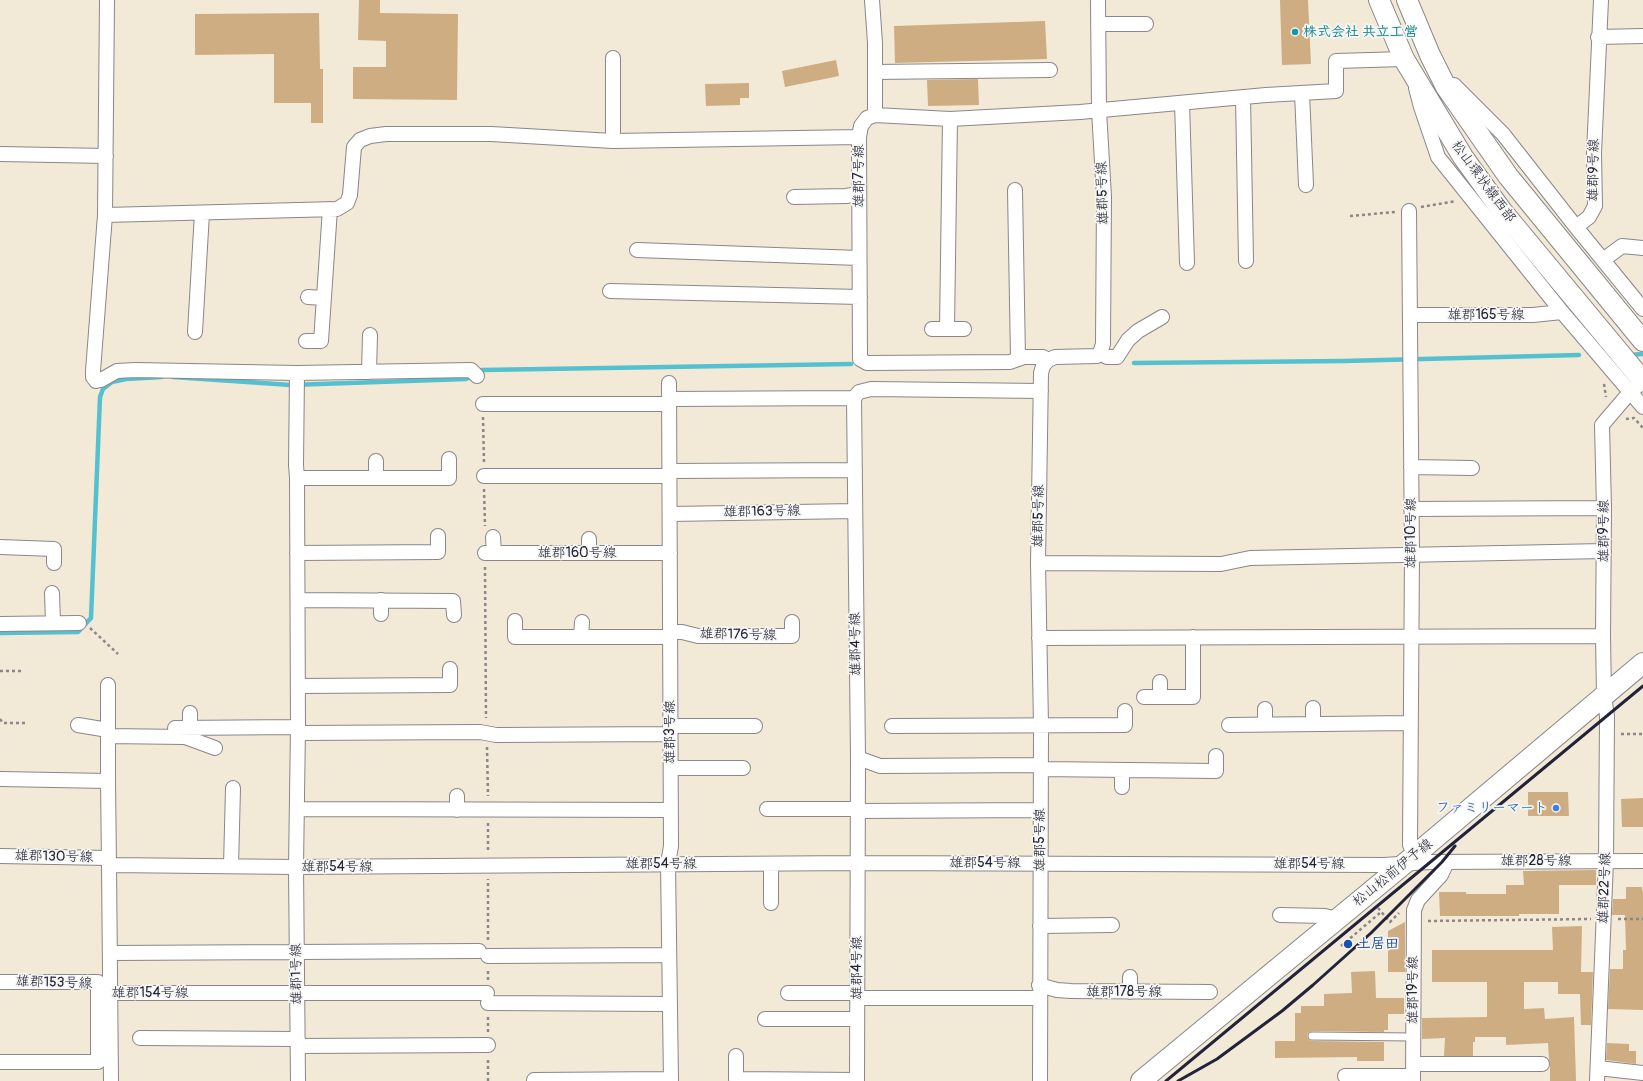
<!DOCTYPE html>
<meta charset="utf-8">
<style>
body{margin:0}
canvas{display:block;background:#f2ead7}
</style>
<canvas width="1643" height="1081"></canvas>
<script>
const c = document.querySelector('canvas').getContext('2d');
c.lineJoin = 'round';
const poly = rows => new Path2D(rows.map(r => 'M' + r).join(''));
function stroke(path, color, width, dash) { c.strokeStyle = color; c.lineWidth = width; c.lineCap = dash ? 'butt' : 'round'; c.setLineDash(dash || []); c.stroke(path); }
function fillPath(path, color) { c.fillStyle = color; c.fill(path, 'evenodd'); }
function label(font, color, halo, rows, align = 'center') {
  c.font = font + ' Pangolin,"Klee One",sans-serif'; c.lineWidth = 3.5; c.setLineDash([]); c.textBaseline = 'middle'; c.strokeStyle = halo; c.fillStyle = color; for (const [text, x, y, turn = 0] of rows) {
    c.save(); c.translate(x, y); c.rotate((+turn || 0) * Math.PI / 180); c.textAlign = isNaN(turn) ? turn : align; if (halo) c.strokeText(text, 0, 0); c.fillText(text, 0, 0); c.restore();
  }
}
const stream = poly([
 [1629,355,1643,354],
 [1134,363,1344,361,1579,355],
 [173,377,291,385,466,379,482,370,851,364],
 [0,633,78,632,91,618,100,397,103,389,112,382,126,379,162,377]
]);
const building = poly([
 [359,0,380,0,380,13,458,14,457,100,353,99,353,67,386,67,386,41,358,40],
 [1280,0,1308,0,1311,64,1282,65],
 [319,13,320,69,323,69,323,123,311,123,311,103,274,103,274,54,195,55,195,14],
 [1045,21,1047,59,895,63,894,26],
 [836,60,839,76,785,87,782,71],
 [978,79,979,105,928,106,927,80],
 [749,83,749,98,740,98,740,105,706,106,705,84],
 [1528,792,1568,792,1569,816,1528,816],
 [1643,798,1643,827,1622,827,1621,799],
 [1596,870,1596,885,1559,885,1559,914,1519,914,1519,916,1440,916,1439,892,1466,892,1466,894,1506,894,1506,885,1524,885,1523,871],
 [1626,887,1642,887,1643,893,1643,1010,1608,1009,1610,969,1623,969,1623,950,1626,950,1625,915,1612,915,1613,899,1626,899],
 [1405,922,1405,972,1388,972,1388,931],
 [1582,926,1581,972,1593,972,1591,1025,1581,1025,1580,994,1558,994,1558,982,1524,982,1524,1009,1544,1008,1545,1019,1574,1017,1576,1081,1550,1081,1550,1064,1549,1059,1548,1043,1506,1045,1506,1037,1475,1037,1475,1042,1473,1042,1473,1056,1444,1056,1445,1038,1422,1039,1422,1018,1487,1017,1487,982,1432,982,1432,950,1553,950,1552,927],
 [1375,971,1376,998,1404,998,1404,1014,1388,1014,1388,1030,1384,1030,1384,1032,1312,1031,1308,1033,1307,1036,1309,1040,1312,1041,1384,1042,1384,1061,1357,1061,1357,1057,1275,1058,1275,1041,1295,1041,1295,1013,1301,1013,1301,1006,1324,1006,1324,994,1352,993,1351,972],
 [1607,1043,1629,1044,1629,1051,1636,1051,1636,1064,1606,1060]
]);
const path = poly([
 [1421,207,1456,201],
 [1350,216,1395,212],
 [1604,384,1606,397],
 [483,417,484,462],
 [1626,419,1634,418,1643,428],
 [484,489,485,526],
 [485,567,486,718],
 [90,628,118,654],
 [0,671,23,671],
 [0,719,3,723,27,723],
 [1621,734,1643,734],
 [487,747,488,796],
 [488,823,488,852],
 [1378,908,1390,922,1399,913],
 [1618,919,1643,919],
 [1428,921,1591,919],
 [488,940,488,879],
 [1341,946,1381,912],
 [488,980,488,969],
 [488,1017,488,1032],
 [488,1081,488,1059]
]);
const lane = poly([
 [1312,1036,1413,1037]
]);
const street = poly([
 [107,0,105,215,337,209,347,203,350,195,354,147,360,140,370,136,386,134,491,134,613,141,859,137],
 [872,0,875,43,875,115,867,118,861,126,859,137,860,359,867,363,1010,362,1024,357,1043,357,1048,360],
 [1098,24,1146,24],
 [1598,37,1643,36],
 [613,58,613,141],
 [875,72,1050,70],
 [1454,85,1503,134,1576,227,1643,309],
 [1416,88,1421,107,1438,157,1562,312,1643,407],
 [1302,93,1306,185],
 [1243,97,1246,261],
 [1182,103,1187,263],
 [875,115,950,119,1080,112,1266,95,1336,91,1336,61,1404,59],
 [0,154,106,156],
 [1015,190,1018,358],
 [794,197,846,196,859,194],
 [1409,211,1412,555,1410,845,1415,855,1430,862,1643,861],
 [105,215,93,371,93,377,96,381,101,380,117,371,135,370,297,373,471,370,477,376],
 [1576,227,1589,217,1595,206,1594,153,1601,0],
 [637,250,859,258],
 [1603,260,1622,246,1643,248],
 [610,291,860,297],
 [308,297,324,298],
 [1411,315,1533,315,1562,312],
 [932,329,964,329],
 [947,329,950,119],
 [195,332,202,213],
 [306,341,321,341,330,209],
 [1100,353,1107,357,1117,357,1128,340,1138,331,1162,317],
 [369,372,370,335],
 [297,373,296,465,297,478,298,727,296,867,298,1081],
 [669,383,671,846,668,864,671,1081],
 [669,399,854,398],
 [483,404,669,404],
 [376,461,376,478],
 [1411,467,1472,468],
 [669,471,855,470],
 [484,476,669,476],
 [297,478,449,478,449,459],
 [1411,509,1604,508],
 [670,514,855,511],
 [493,537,494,553],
 [589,539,589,553],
 [0,547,54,549,54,563],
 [297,553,438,552,438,536],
 [485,553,670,553],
 [1038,563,1221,564,1250,558,1604,551],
 [52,593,53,623],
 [298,600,453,601,454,615],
 [381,600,381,614],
 [515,621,515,637,670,637],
 [0,624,79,623],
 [670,632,682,632,698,636,792,636,792,622],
 [581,637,582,622],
 [1039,638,1603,636],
 [1160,682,1160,697],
 [108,685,108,781],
 [298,686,450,685,450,669],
 [1144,697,1193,697,1193,637],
 [1313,708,1313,724],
 [1265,709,1265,724],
 [190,713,190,728],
 [78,725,108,730],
 [1229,725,1410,723],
 [670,726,755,726],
 [892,726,1125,725,1125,711],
 [175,728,298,727],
 [298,733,480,732,496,735,670,734],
 [108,736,185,737,215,748],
 [858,758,880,766,1040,765],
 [671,768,743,768],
 [1040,769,1216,771,1216,756],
 [0,779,108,781,109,865,296,867,858,863,1384,865,1430,862],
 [1122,787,1122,770],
 [457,796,457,810],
 [297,809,671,810],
 [767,809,858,809],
 [858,811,1040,810],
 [0,856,108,858],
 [771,864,771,903],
 [109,865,111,1081],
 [231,866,233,788],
 [1280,915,1325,916,1329,917,1334,921],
 [1040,926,1112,925],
 [110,953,479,951],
 [488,956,669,955],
 [1130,977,1130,992],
 [0,982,98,982,98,993],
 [1039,985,1057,990,1071,991,1210,992],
 [788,993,857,993],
 [857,998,1039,998],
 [488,1003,670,1004],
 [765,1019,857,1019],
 [140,1038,298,1039],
 [298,1046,488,1045],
 [736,1056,736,1079,857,1080],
 [0,1062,98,1062,98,993,487,993],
 [1413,1064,1542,1064],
 [1598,1068,1643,1073],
 [1345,1076,1413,1076],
 [534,1080,671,1079],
 [857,1081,858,758,854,398,859,392,871,389,1041,391],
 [1040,1081,1041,725,1038,563,1041,373,1043,366,1048,360,1055,357,1097,356,1100,353,1103,344,1104,197,1099,110,1098,0],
 [1413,1081,1414,910,1418,900,1441,875,1447,862],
 [1597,1081,1606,861,1607,716,1604,696,1603,636,1604,508,1602,425,1631,391,1643,382]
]);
const secondary = poly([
 [1379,0,1404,59,1463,157,1502,211,1643,381],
 [1407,0,1430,55,1446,87,1508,176,1643,341],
 [1141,1081,1415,855,1643,663]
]);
const rail = poly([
 [1166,1081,1643,686],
 [1178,1081,1217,1059,1282,1011,1313,985,1371,933,1442,862,1455,846]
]);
const markers = [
 [1295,32,4,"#0f9aa8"],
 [1556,808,4,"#3f7fe0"],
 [1348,944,5,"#1a4fb4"]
];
const cultureNames = [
 ["株式会社 共立工営",1303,32]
];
const streetNames = [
 ["雄郡9号線",1594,170,-89],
 ["雄郡7号線",859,176,-90],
 ["松山環状線西部",1483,182,54],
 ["雄郡5号線",1103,193,-92],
 ["雄郡165号線",1486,315],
 ["雄郡163号線",762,512,-1],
 ["雄郡5号線",1039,516,-89],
 ["雄郡9号線",1604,531,-90],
 ["雄郡10号線",1411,533,-90],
 ["雄郡160号線",577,553],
 ["雄郡176号線",738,635,1],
 ["雄郡4号線",856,644,-91],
 ["雄郡3号線",670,732,-90],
 ["雄郡5号線",1040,840,-90],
 ["雄郡130号線",54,857,1],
 ["雄郡28号線",1536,861],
 ["雄郡54号線",985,863],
 ["雄郡54号線",661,864],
 ["雄郡54号線",1309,864],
 ["雄郡54号線",337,867],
 ["松山松前伊予線",1393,873,-39],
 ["雄郡22号線",1605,888,-88],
 ["雄郡4号線",857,968,-90],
 ["雄郡1号線",297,974,-91],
 ["雄郡153号線",54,983,2],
 ["雄郡19号線",1413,990,-90],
 ["雄郡178号線",1124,992],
 ["雄郡154号線",150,993]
];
const shopNames = [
 ["ファミリーマート",1548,808]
];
const transitNames = [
 ["土居田",1357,944]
];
stroke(stream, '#55c0d0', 4.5);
fillPath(building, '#cead83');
stroke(lane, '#8a8689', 9);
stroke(street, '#8a8689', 16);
stroke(secondary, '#8a8689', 22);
stroke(path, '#8a8689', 2.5, [3, 3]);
stroke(lane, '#fff', 7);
stroke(street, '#fff', 14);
stroke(secondary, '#fff', 20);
stroke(rail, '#22223b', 3);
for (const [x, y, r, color] of markers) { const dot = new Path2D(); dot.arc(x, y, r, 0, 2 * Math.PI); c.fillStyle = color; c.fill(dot); stroke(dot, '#f6f6f2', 1.5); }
label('bold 14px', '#0d838f', '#f6f6f2', cultureNames, 'left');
label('14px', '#22223b', '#f6f6f2', streetNames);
label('bold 14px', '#366cbe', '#f6f6f2', shopNames, 'right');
label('bold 14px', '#164399', '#f6f6f2', transitNames, 'left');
</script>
